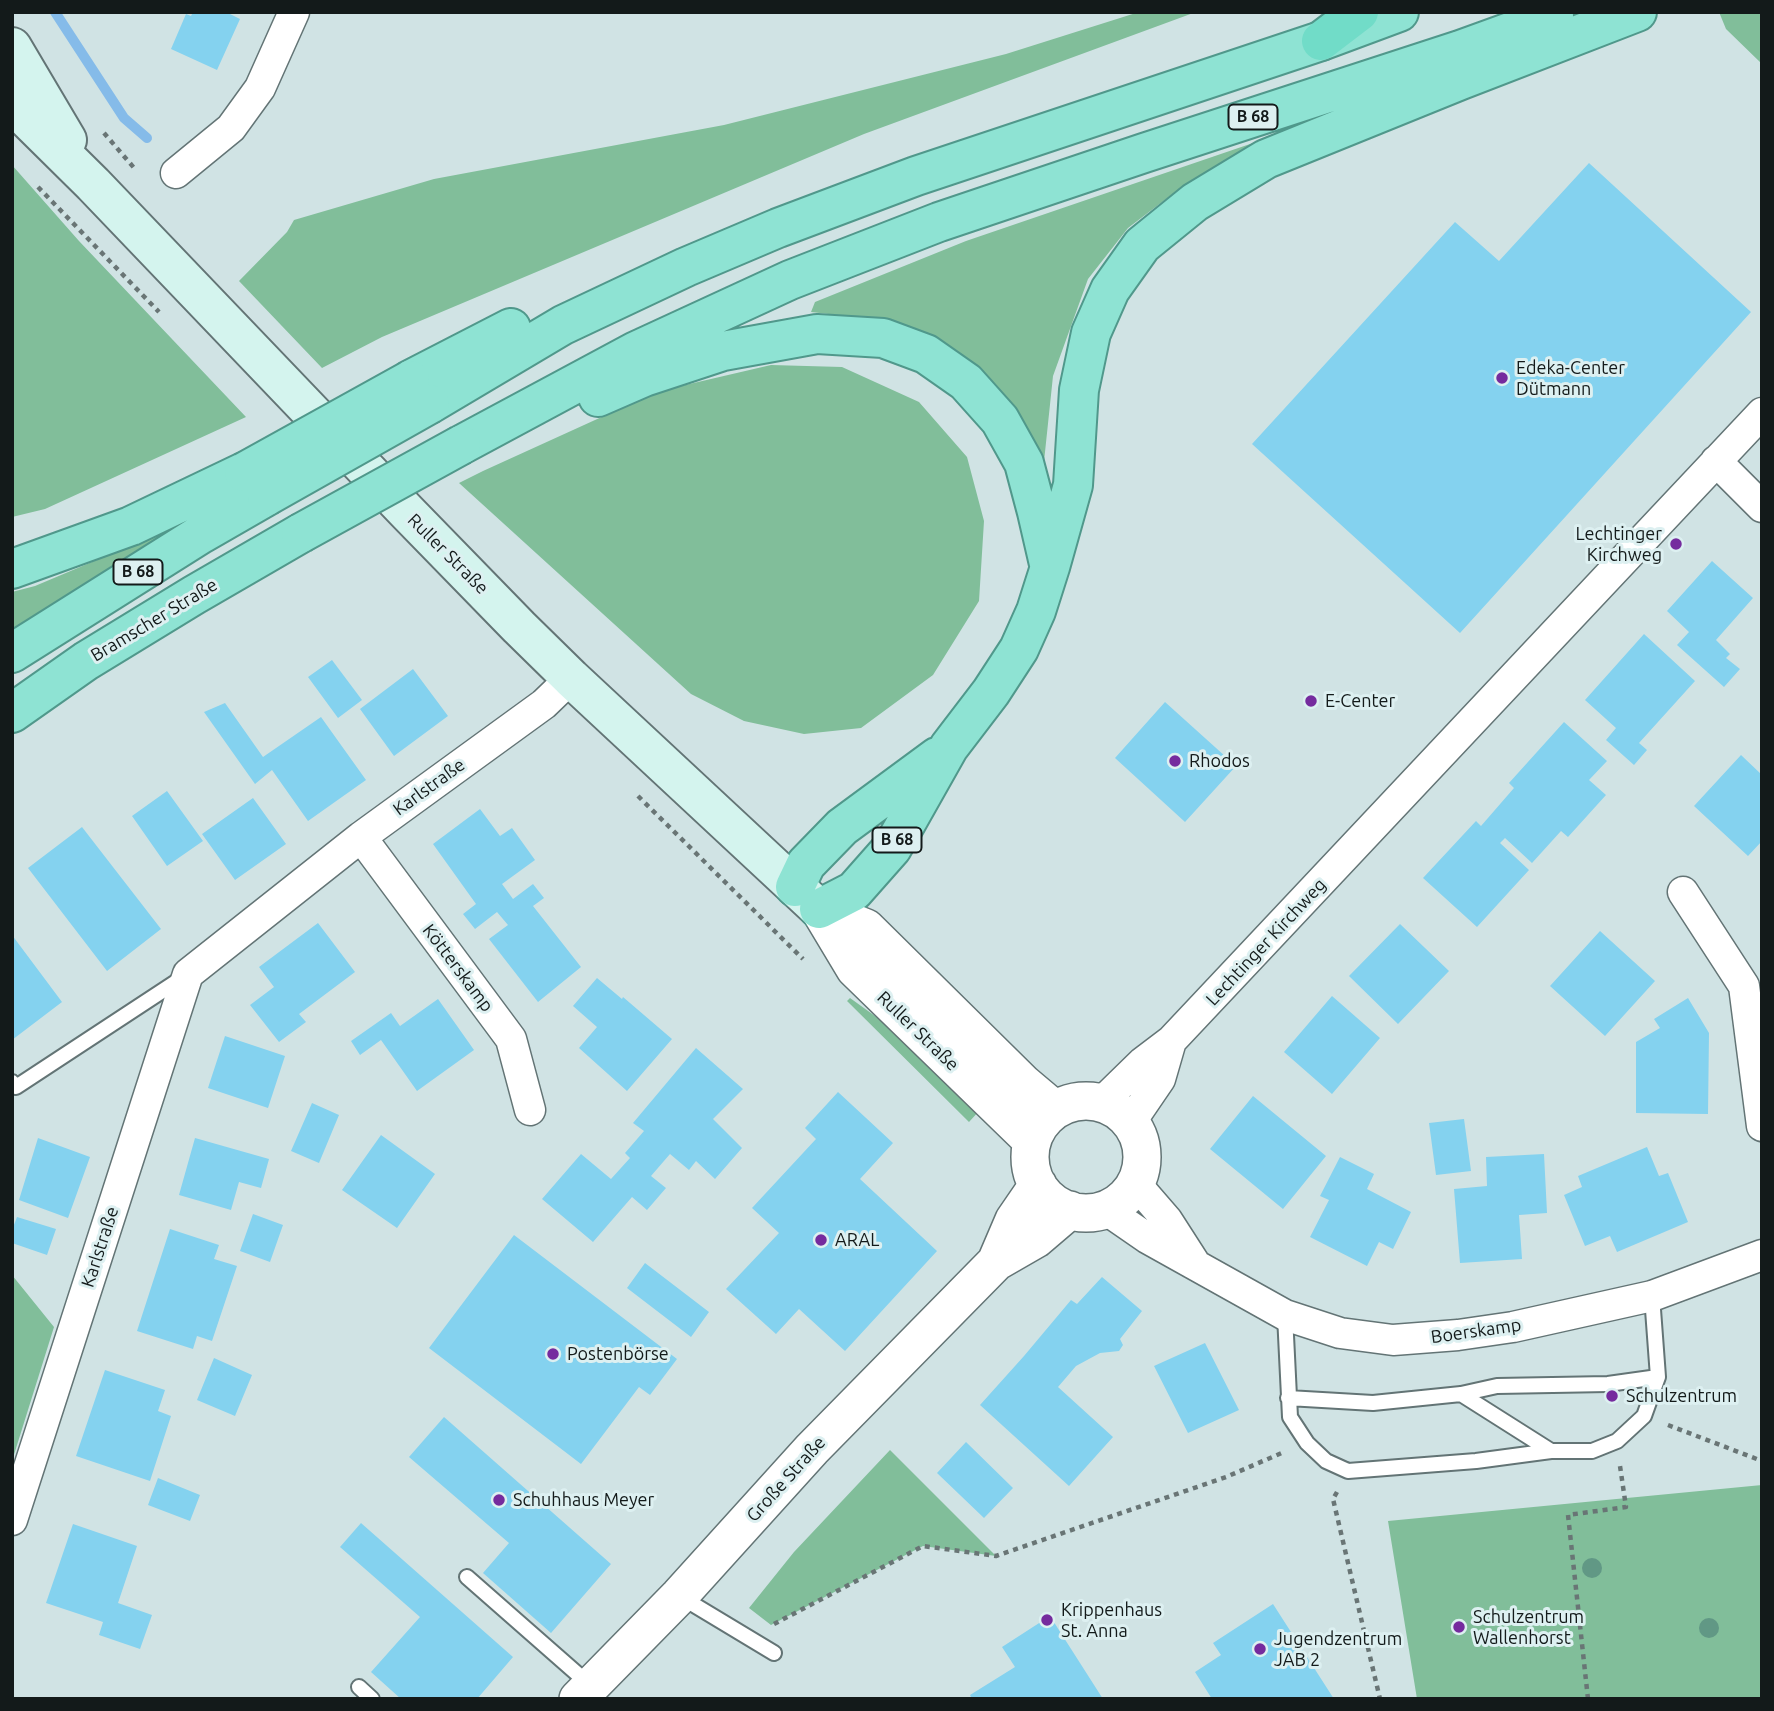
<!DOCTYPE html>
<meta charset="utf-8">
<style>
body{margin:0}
#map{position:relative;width:1774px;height:1711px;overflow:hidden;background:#d0e3e4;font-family:Ubuntu,sans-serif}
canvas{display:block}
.frame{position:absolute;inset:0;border:14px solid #131a1a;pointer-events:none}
</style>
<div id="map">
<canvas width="1774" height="1711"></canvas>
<div class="frame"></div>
</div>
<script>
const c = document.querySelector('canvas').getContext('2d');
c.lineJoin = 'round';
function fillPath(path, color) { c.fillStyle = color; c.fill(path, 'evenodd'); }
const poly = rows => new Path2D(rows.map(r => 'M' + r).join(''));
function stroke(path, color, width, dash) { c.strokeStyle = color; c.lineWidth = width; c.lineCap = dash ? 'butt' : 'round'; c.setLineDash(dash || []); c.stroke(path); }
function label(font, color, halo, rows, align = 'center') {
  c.font = font + ' Ubuntu,sans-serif'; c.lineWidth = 6; c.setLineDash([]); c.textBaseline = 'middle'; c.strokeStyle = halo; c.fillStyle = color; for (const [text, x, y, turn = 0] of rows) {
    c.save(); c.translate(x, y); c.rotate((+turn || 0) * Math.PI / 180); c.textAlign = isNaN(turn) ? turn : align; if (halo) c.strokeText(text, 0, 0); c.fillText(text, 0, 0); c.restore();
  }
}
const green = poly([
 [1139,12,1196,12,864,134,382,337,322,368,239,281,287,232,294,220,434,179,724,125,1006,54],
 [1719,12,1762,12,1762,64,1726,29],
 [1294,129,1183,186,1128,228,1088,279,1053,376,1043,471,890,321,811,312,815,302,966,241],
 [12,165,79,241,246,417,45,509,12,517],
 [771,365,842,367,919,402,967,457,984,521,979,601,933,675,861,728,804,734,744,721,691,694,459,483,483,471,617,410,668,389],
 [201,516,12,635,12,592,35,586],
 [850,998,914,1044,980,1110,969,1122,847,1001],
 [12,1275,54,1327,12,1461],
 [890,1450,996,1556,923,1546,771,1625,749,1608,794,1552],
 [1762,1485,1762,1698,1417,1699,1388,1521]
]);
const stream = poly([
 [55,12,124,118,147,138]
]);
const building = poly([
 [193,12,226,12,240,19,217,70,171,49,186,14,191,16],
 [1589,163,1751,312,1460,633,1252,444,1455,222,1499,261],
 [1712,561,1753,598,1716,640,1730,654,1726,658,1740,669,1724,687,1677,645,1689,632,1667,611],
 [1644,634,1695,681,1639,743,1647,750,1634,765,1606,740,1616,728,1585,700],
 [332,660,362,700,338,718,308,677],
 [413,669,448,716,394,756,360,709],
 [1165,702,1236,766,1185,822,1115,758],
 [225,703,263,757,321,717,366,780,308,821,272,770,255,784,204,712],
 [1564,722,1607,761,1589,780,1606,795,1568,837,1561,831,1532,863,1505,838,1500,843,1529,870,1477,927,1423,878,1476,821,1481,826,1514,788,1509,783],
 [1741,755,1762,775,1762,841,1748,856,1694,806],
 [167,791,203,841,167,866,132,816],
 [253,798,286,844,235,880,202,834],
 [480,809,500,836,512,828,535,860,502,884,513,899,533,884,544,898,533,906,581,967,538,1002,489,939,508,925,497,912,475,929,463,914,476,904,433,844],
 [82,827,161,929,107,971,28,868],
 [318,923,355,972,299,1014,306,1022,279,1042,250,1005,274,987,259,967],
 [1400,924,1449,971,1398,1024,1349,976],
 [1600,931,1655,981,1605,1036,1550,986],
 [12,935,62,1002,12,1040],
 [597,978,622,999,623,997,672,1039,627,1091,579,1048,597,1027,573,1006],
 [1332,996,1380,1038,1332,1094,1284,1052],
 [1688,998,1709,1033,1708,1114,1636,1113,1636,1042,1660,1028,1654,1019],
 [438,999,474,1050,417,1091,381,1040,360,1055,351,1041,391,1013,400,1026],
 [225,1036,285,1056,268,1108,208,1088],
 [696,1048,743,1089,713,1119,742,1148,715,1179,696,1161,689,1170,670,1154,651,1176,666,1188,647,1210,632,1197,593,1242,542,1199,581,1154,611,1179,630,1158,625,1153,644,1131,633,1123],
 [838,1092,893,1143,860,1179,937,1251,845,1351,799,1309,776,1334,726,1289,779,1233,752,1208,816,1139,805,1128],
 [1253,1096,1326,1156,1283,1209,1210,1149],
 [312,1103,339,1115,319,1163,291,1151],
 [1464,1119,1471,1171,1436,1175,1429,1123],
 [381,1135,435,1174,397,1228,342,1190],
 [38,1138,90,1157,68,1218,19,1200],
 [195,1138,269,1159,261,1188,239,1182,231,1210,179,1195],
 [1647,1147,1659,1176,1668,1173,1688,1222,1617,1252,1610,1236,1585,1246,1564,1195,1582,1187,1578,1176],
 [1544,1154,1547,1213,1519,1215,1522,1259,1460,1263,1454,1189,1487,1186,1486,1157],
 [1340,1157,1374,1174,1367,1189,1411,1212,1393,1249,1379,1242,1367,1266,1310,1237,1329,1200,1320,1196],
 [253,1214,283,1225,270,1262,240,1251],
 [17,1217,56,1229,47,1255,12,1243,12,1230],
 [170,1229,219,1245,214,1259,237,1266,212,1341,197,1336,193,1349,137,1331],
 [514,1235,677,1359,650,1395,639,1387,581,1464,429,1348],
 [645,1263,709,1312,691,1337,627,1288],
 [1102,1277,1142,1311,1120,1339,1123,1345,1119,1351,1100,1353,1076,1366,1058,1387,1113,1437,1069,1486,980,1405,1024,1356,1071,1300,1077,1304],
 [1205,1343,1239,1410,1188,1433,1154,1366],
 [214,1358,252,1375,235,1416,197,1400],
 [105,1370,165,1390,158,1411,171,1416,150,1481,76,1456],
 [444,1417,611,1564,551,1633,483,1573,509,1543,409,1457],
 [966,1442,1013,1488,984,1518,937,1473],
 [158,1478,200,1495,190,1521,148,1505],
 [361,1523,513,1657,477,1699,401,1699,371,1672,420,1617,340,1547],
 [73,1524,137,1546,118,1603,152,1615,140,1649,99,1635,103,1622,46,1603],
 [1273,1604,1334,1699,1212,1699,1195,1672,1221,1655,1213,1643],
 [1050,1616,1103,1699,972,1699,970,1695,1015,1667,1002,1647]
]);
const path = poly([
 [104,133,135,169],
 [38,187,159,312],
 [638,796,803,959],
 [1668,1425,1762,1461],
 [1337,1492,1333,1499,1380,1699],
 [774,1624,923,1546,996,1556,1226,1477,1284,1452],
 [1588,1699,1568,1515,1626,1507,1620,1466]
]);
const service = poly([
 [12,1082,16,1087,182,978],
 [1285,1315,1290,1417,1307,1443,1326,1461,1348,1471,1476,1461,1551,1451,1592,1451,1617,1441,1644,1416,1658,1377,1652,1296],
 [1461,1394,1551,1451],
 [1288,1398,1373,1403,1461,1394,1497,1386,1608,1384,1658,1377],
 [467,1577,590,1685],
 [681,1597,774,1653],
 [359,1687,372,1699]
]);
const minor = poly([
 [176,173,231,128,260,88,294,12],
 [1716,461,1762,507],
 [361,837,511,1039,530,1110],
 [1683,892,1744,986,1762,1126],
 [1101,1103,1142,1063,1171,1041,1762,413],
 [1130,1123,1160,1079,1171,1041],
 [1135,1183,1167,1220,1194,1262],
 [1105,1209,1147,1238,1285,1315,1340,1333,1393,1340,1458,1335,1513,1327,1652,1296,1762,1255],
 [12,1520,188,974,361,837,544,704,571,678]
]);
const tertiary = poly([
 [819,909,855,969,1032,1141],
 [819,909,866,928,1023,1083,1055,1110],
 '1030 1157a56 56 0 1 1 112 0a56 56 0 1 1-112 0Z',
 [996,1262,1014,1220,1038,1185],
 [578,1699,679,1596,812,1449,996,1262,1036,1239,1070,1210]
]);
const secondary = poly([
 [12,47,67,140],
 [12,104,93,184,406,511,519,627,571,678,818,908]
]);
const trunk = poly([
 [410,380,511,328],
 [598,397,644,377,723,351,817,334,883,338,926,354,966,382,1000,420,1024,463,1037,512,1049,564],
 [430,404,563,325,686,267,778,228,916,176,1321,41,1399,12],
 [461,445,636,351,790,280,939,222,1144,153,1460,50,1554,16],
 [12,569,131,526,244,472],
 [12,653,201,534,267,496],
 [12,713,86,661,194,595,301,533],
 [795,887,806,864,842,827,937,757],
 [819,909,854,891,892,848,949,747,991,692,1019,649,1036,611,1050,567,1073,485,1079,390,1091,333,1110,290,1142,245,1195,202,1266,159,1461,80,1637,12]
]);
const motorway = poly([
 [1321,41,1359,12]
]);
const trunkBridge = poly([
 [244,472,410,380],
 [267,496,430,404],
 [301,533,461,445]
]);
const trees = [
 [1592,1568],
 [1709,1628]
];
const markers = [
 [1502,378,7,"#752b9e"],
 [1676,544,7,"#752b9e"],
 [1311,701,7,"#752b9e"],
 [1175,761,7,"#752b9e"],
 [821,1240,7,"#752b9e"],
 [553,1354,7,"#752b9e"],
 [1612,1396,7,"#752b9e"],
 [499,1500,7,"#752b9e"],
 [1047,1620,7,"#752b9e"],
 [1459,1627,7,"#752b9e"],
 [1260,1649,7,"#752b9e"]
];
const shields = [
 [1253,117,49],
 [138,572,49],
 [897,840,49]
];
const shieldNames = [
 ["B 68",1253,117],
 ["B 68",138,572],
 ["B 68",897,840]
];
const poiNames = [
 ["Edeka-Center",1516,368],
 ["Dütmann",1516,389],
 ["Lechtinger",1662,534,"right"],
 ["Kirchweg",1662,555,"right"],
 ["E-Center",1325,701],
 ["Rhodos",1189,761],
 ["ARAL",835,1240],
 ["Postenbörse",567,1354],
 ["Schulzentrum",1626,1396],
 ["Schuhhaus Meyer",513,1500],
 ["Krippenhaus",1061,1610],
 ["St. Anna",1061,1631],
 ["Schulzentrum",1473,1617],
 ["Wallenhorst",1473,1638],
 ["Jugendzentrum",1274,1639],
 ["JAB 2",1274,1660]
];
const streetNames = [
 ["Ruller Straße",448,554,45],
 ["Bramscher Straße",154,620,-31],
 ["Karlstraße",429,787,-36],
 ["Lechtinger Kirchweg",1266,942,-47],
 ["Kötterskamp",458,968,53],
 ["Ruller Straße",918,1031,44],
 ["Karlstraße",100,1247,-72],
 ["Boerskamp",1476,1331,-8],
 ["Große Straße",786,1479,-48]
];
fillPath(green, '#81be9a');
stroke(stream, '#85bbe9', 10);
fillPath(building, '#84d2ef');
stroke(service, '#637475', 18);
stroke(minor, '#637475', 33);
stroke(tertiary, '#637475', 40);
stroke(secondary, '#637475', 42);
stroke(trunk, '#50988b', 42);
stroke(motorway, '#50988b', 42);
stroke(path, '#697575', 4.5, [5, 5]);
stroke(service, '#fff', 14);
stroke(minor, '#fff', 30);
stroke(tertiary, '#fff', 37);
stroke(secondary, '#d4f4ee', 38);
stroke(trunk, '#8ee3d3', 38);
stroke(motorway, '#71dcc8', 38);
stroke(trunkBridge, '#50988b', 42, []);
stroke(trunkBridge, '#8ee3d3', 38);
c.fillStyle = '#619885';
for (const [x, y] of trees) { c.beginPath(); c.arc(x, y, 10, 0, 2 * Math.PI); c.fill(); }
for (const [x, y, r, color] of markers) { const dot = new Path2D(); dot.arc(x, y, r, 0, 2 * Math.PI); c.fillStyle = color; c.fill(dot); stroke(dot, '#ddf0f1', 2.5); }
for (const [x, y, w] of shields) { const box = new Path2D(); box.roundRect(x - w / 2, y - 12.5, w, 25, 5); c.fillStyle = '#ddf0f1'; c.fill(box); stroke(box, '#131a1a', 2); }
label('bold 16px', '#131a1a', null, shieldNames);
label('18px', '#131a1a', '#ddf0f1', poiNames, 'left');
label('18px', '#131a1a', '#ddf0f1', streetNames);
</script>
